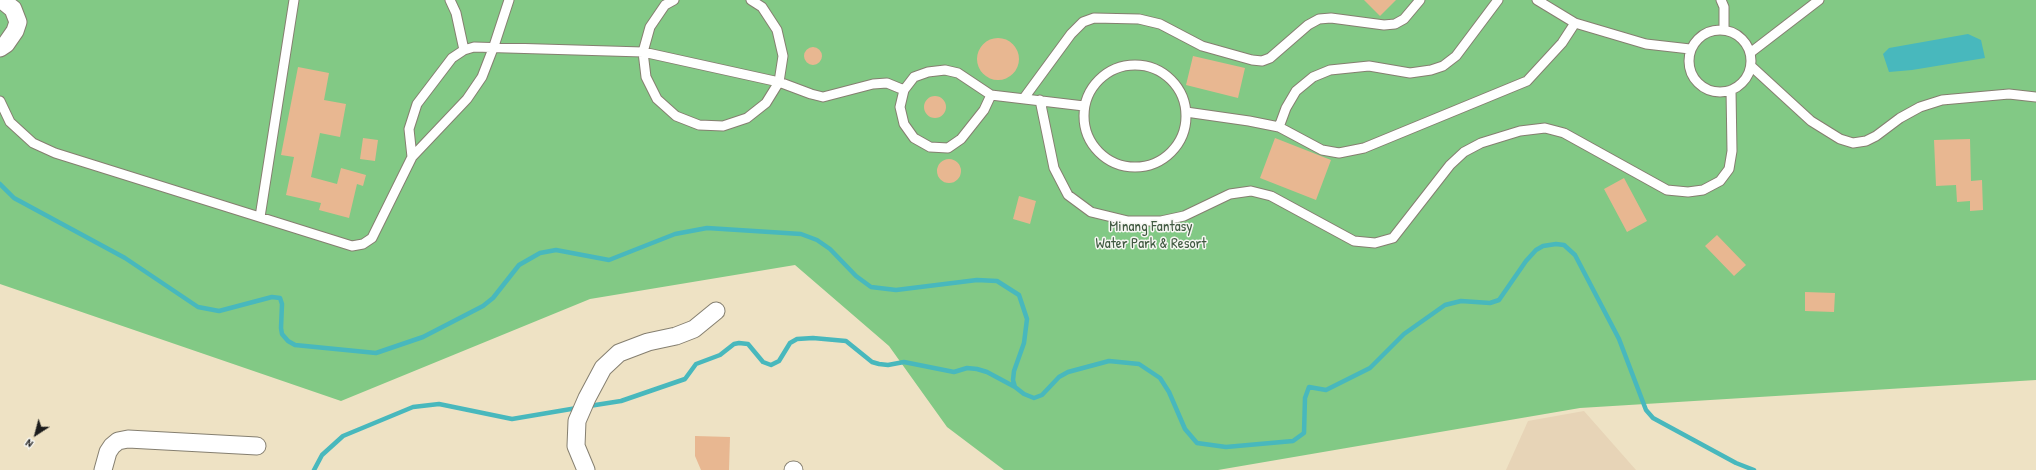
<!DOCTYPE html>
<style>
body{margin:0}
#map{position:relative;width:2036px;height:470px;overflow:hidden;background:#eee2c4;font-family:"Patrick Hand",sans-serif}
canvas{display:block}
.north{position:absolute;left:16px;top:414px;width:40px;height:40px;-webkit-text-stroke:3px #f6f6f2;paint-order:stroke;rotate:216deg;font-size:11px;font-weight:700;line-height:16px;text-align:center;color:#1c1c1c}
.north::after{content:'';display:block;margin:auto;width:14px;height:18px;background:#1c1c1c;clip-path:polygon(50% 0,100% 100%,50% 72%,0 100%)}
</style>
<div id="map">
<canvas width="2036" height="470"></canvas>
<div class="north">N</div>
</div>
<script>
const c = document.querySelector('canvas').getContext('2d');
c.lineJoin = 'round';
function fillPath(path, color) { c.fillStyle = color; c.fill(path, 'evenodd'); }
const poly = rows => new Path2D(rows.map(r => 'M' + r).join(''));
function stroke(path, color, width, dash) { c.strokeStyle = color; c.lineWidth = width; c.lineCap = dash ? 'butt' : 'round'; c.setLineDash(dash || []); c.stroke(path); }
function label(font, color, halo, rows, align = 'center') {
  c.font = font + ' "Patrick Hand",sans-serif'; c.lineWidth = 3; c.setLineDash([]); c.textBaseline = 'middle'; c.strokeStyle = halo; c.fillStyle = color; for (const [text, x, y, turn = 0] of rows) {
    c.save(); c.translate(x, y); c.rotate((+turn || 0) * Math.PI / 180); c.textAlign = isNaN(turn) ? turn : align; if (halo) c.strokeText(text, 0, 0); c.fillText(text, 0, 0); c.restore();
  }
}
const built = poly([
 [1584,411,1636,470,1506,470,1528,421]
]);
const green = poly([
 [0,0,2036,0,2036,380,1580,408,1218,470,1004,470,947,427,889,346,795,265,590,299,341,401,0,284]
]);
const water = poly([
 [1968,34,1981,40,1985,58,1912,70,1889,72,1883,54,1889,48]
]);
const stream = poly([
 [0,184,14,198,125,258,198,307,219,311,272,297,280,298,282,304,281,328,282,334,288,341,295,345,376,353,423,337,483,306,493,298,519,265,540,253,556,250,609,260,675,234,707,228,801,234,817,240,830,249,856,276,871,287,896,290,977,280,997,281,1019,295,1027,319,1024,343,1014,371,1013,380,1015,387],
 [589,406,621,401,685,379,696,364,720,355,734,344,739,343,748,344,763,362,771,365,779,361,790,343,797,339,813,338,846,341,872,362,879,364,888,365,904,362,954,372,967,368,977,369,987,372,1015,387,1024,394,1034,398,1042,395,1059,377,1068,372,1109,361,1139,364,1160,378,1169,392,1185,429,1197,443,1226,447,1293,441,1304,433,1305,398,1309,387,1326,390,1370,368,1404,334,1445,305,1461,301,1490,303,1499,300,1526,261,1536,250,1543,246,1556,244,1564,245,1575,255,1619,339,1646,410,1653,418,1736,463,1754,470],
 [314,470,322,455,343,436,413,407,439,404,512,419,577,408]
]);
const building = poly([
 [1364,0,1396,0,1380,16],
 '977 59a21 21 0 1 1 42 0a21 21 0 1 1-42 0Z',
 '804 56a9 9 0 1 1 18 0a9 9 0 1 1-18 0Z',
 [1193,56,1245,68,1238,98,1186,85],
 [298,67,329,73,324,100,346,104,340,137,320,133,311,177,337,184,341,168,366,175,363,186,357,184,349,218,319,210,321,203,286,195,294,157,281,155],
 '924 107a11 11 0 1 1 22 0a11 11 0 1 1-22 0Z',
 [363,138,378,140,375,161,360,159],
 [1275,138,1331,160,1316,200,1260,178],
 [1970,139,1971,181,1982,180,1983,210,1970,211,1970,201,1957,202,1956,185,1936,186,1934,140],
 '937 171a12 12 0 1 1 24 0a12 12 0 1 1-24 0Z',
 [1624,178,1647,221,1627,232,1604,189],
 [1019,196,1036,201,1030,224,1013,219],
 [1717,235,1746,265,1734,276,1705,246],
 [1805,292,1835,293,1834,312,1805,311],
 [695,436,730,437,729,470,701,470,695,456]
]);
const service = poly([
 [450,0,456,13,464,50],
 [674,0,665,5,650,27,643,52,646,77,657,99,676,116,699,125,723,126,747,118,766,103,779,82,783,56,777,30,762,7,751,0],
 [1537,0,1575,23,1646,44,1690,49],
 [1721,0,1724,7,1724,30],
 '1689 61a31 31 0 1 1 62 0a31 31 0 1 1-62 0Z',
 [1750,53,1819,0],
 '1084 116a51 51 0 1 1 102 0a51 51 0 1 1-102 0Z',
 [1751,66,1811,121,1840,139,1853,143,1866,141,1876,136,1900,118,1920,107,1942,100,2009,94,2036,97],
 [945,70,958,73,991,95,984,110,961,139,948,148,930,147,914,138,904,124,900,107,904,90,914,77,928,72,945,70],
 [991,95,1084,106],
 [1024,98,1071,34,1083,22,1094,18,1139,19,1160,24,1202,46,1252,60,1262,61,1270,58,1308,25,1319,19,1331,18,1384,25,1395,24,1404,19,1420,0],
 [1040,100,1054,168,1068,195,1091,212,1128,221,1161,221,1184,216,1230,194,1251,191,1271,196,1354,241,1375,243,1393,238,1450,165,1464,152,1481,143,1520,131,1545,128,1564,133,1667,190,1688,192,1703,190,1720,181,1729,169,1732,151,1731,90],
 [0,101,10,122,33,143,55,153,352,246,363,244,372,238,412,157,467,99,482,77,494,46,509,0],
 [1186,112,1249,121,1279,127,1322,150,1339,153,1364,148,1527,81,1562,43,1575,23],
 [1279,127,1286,108,1296,91,1313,77,1330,70,1369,66,1410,73,1431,70,1443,66,1456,56,1498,0],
 [412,157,409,129,417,104,452,58,464,50,474,47,643,52,779,82,811,94,823,97,873,84,887,83,904,90],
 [260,217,294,0]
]);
const minor = poly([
 [0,1,3,1,13,9,18,22,15,31,6,44,0,48],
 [103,470,108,452,112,446,118,441,128,439,257,446],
 [586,470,576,446,577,421,587,398,603,368,619,353,648,342,676,336,694,329,716,311],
 [793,470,794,470]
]);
const parkNames = [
 ["Minang Fantasy",1151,227],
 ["Water Park & Resort",1151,244]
];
fillPath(built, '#e7d4b7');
fillPath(green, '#82c985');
fillPath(water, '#48b8bd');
stroke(stream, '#48b8bd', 4.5);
fillPath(building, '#e8b791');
stroke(service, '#857f70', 11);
stroke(minor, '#857f70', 19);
stroke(service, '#fff', 9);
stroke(minor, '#fff', 17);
label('15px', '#405941', '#f6f6f2', parkNames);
</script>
